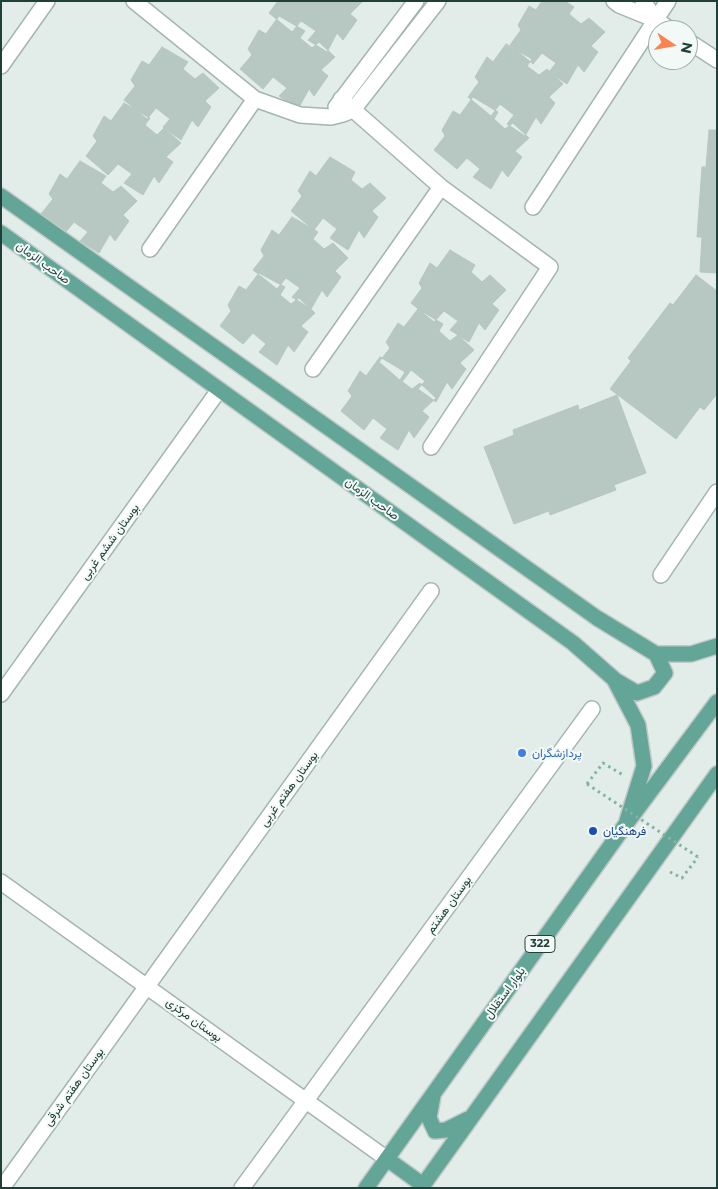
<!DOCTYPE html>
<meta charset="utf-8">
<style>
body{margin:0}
#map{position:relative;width:718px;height:1189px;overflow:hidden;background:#e2ede9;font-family:Montserrat,sans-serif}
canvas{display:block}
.frame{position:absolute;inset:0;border:2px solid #203f39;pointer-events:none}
.north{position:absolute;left:648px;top:20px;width:50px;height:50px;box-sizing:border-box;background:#f3f9f6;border:1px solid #9fafaa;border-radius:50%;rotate:102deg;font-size:14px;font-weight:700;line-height:20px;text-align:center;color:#203f39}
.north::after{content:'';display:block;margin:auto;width:18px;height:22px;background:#fb8452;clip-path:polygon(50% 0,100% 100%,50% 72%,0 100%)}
</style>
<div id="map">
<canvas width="718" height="1189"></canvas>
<div class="frame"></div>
<div class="north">N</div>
</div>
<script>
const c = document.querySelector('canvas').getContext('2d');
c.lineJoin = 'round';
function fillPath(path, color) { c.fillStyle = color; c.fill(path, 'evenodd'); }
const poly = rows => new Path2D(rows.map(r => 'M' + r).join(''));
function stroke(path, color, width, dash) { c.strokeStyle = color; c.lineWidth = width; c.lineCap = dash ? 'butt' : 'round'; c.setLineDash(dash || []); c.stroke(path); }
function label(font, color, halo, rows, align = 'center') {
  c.font = font + ' Montserrat,Vazirmatn,sans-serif'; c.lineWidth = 4; c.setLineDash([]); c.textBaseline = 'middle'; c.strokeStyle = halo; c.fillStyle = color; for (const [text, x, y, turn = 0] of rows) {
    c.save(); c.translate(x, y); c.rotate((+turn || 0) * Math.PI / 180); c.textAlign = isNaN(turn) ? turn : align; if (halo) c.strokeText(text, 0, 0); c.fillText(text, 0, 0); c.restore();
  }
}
const building = poly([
 [278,1,363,1,350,14,357,20,343,40,337,33,327,52,308,40,316,31,301,21,292,32,269,13,278,1],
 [542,1,565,1,574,7,569,14,581,24,589,18,605,32,591,46,598,52,584,72,578,65,567,84,549,72,556,63,542,53,533,64,510,45,521,30,518,25,529,6,536,10,542,1],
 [279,16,305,31,300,38,312,48,319,42,335,57,321,70,328,76,314,96,309,89,298,109,279,96,287,88,273,77,263,89,240,69,252,55,248,49,259,30,266,34,279,16],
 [506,44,532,59,527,66,539,75,547,69,563,84,549,97,555,103,541,124,536,117,525,136,507,124,514,115,500,104,491,116,468,97,479,82,475,77,487,57,493,62,506,44],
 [162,47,188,62,183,69,195,79,203,73,219,88,205,101,211,107,198,127,192,120,181,140,163,127,170,119,156,108,147,119,124,100,135,86,131,80,142,61,149,65,162,47],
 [473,97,498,112,494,119,505,129,513,123,529,138,515,151,522,157,508,177,502,170,491,189,473,177,480,169,467,158,457,169,434,150,445,136,442,130,453,111,460,115,473,97],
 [124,103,150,118,145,125,157,135,164,128,181,143,166,157,173,162,159,183,154,176,143,195,124,183,132,174,118,164,108,175,86,156,97,141,93,136,104,116,111,121,124,103],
 [709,130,717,130,717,273,700,272,702,237,697,237,702,167,706,167,709,130],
 [330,157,355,172,351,180,362,189,370,183,386,198,372,211,378,217,364,238,359,230,348,250,330,238,337,229,323,218,314,230,291,211,302,196,298,191,310,171,316,176,330,157],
 [80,161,106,176,101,183,113,192,121,186,137,201,123,215,129,221,115,241,110,234,99,253,80,241,88,232,74,222,65,233,41,214,53,199,49,194,60,174,67,179,80,161],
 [292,217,318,232,313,239,324,249,333,243,348,258,335,271,341,277,327,297,322,290,311,309,292,297,300,288,286,278,277,289,253,270,264,256,261,250,272,230,279,235,292,217],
 [450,250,475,265,471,272,482,282,490,275,506,290,492,304,499,310,485,330,479,323,469,342,450,330,458,321,444,311,434,322,411,303,422,288,419,283,430,263,437,268,450,250],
 [259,273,285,287,280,295,291,304,299,298,315,313,301,326,308,332,294,352,288,345,277,365,259,352,266,344,253,333,243,344,220,326,231,311,228,305,239,286,246,290,259,273],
 [696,275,717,291,717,394,704,410,700,407,676,439,610,389,631,361,628,358,670,303,673,305,696,275],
 [418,309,443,324,439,331,450,341,458,335,474,350,460,363,466,369,452,389,447,382,436,402,418,389,425,381,411,370,402,382,379,362,390,348,386,342,398,323,404,327,418,309],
 [380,357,405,372,400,380,412,389,420,383,436,398,422,411,429,417,414,438,409,430,398,450,380,438,387,429,373,418,364,430,341,411,352,396,348,391,360,371,366,376,380,357],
 [617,395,646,473,614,485,616,490,550,515,549,511,514,524,484,447,514,435,513,430,578,405,579,410,617,395]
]);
const path = poly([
 [587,784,603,763,623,775],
 [670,872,682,878,698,857]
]);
const minor = poly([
 [134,1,255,99,300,115,331,117,343,114,353,110,438,1],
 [614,1,619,5,656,20,671,30],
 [643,1,656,20],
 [688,41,717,60],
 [1,66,47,1],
 [341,99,441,187,550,267,431,447],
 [336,107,416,1],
 [533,207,668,1],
 [150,249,255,99],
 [313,369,441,187],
 [661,575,717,492],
 [1,694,219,390],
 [1,882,387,1159],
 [2,1188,431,591],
 [242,1188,592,709]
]);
const major = poly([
 [1,196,597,618,656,654,691,654,717,646],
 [1,233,573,643,614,679,638,725,644,766,626,824],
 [615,680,637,693,654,687,665,673,656,654],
 [433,1096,429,1118,435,1131,446,1130,468,1119],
 [387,1159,423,1185],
 [366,1188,626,824,717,702],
 [421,1188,717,774]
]);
const pathBridge = poly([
 [587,784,698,857]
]);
const markers = [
 [522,753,5,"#3f7fe0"],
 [593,831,5,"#1a4fb4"]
];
const shields = [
 [540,944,30]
];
const shieldNames = [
 ["322",540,944]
];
const streetNames = [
 ["صاحب الزمان",43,263,36],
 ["صاحب الزمان",372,499,36],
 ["بوستان ششم غربی",110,542,-54],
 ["بوستان هفتم غربی",289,789,-54],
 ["بوستان هشتم",449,905,-54],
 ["بلوار استقلال",505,993,-54],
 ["بوستان مرکزی",194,1020,36],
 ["بوستان هفتم شرقی",74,1087,-54]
];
const shopNames = [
 ["پردازشگران",532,753]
];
const transitNames = [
 ["فرهنگیان",603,831]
];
fillPath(building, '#b7c8c2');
stroke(building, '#b4c7c0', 1);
stroke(minor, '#a4b5b1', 18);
stroke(major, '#c1c9c8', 18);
stroke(path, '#80b3a5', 3, [2.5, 4]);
stroke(minor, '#fff', 15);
stroke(major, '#63a698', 15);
stroke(pathBridge, '#80b3a5', 3, [2.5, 4]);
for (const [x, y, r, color] of markers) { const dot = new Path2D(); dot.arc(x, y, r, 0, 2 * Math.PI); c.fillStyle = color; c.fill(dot); stroke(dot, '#f3f9f6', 2); }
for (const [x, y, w] of shields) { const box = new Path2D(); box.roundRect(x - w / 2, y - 8.5, w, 17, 4); c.fillStyle = '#f3f9f6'; c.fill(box); stroke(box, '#203f39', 1); }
label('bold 11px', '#203f39', null, shieldNames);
label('12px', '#203f39', '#f3f9f6', streetNames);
label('12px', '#366cbe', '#f3f9f6', shopNames, 'left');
label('12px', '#164399', '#f3f9f6', transitNames, 'left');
</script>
